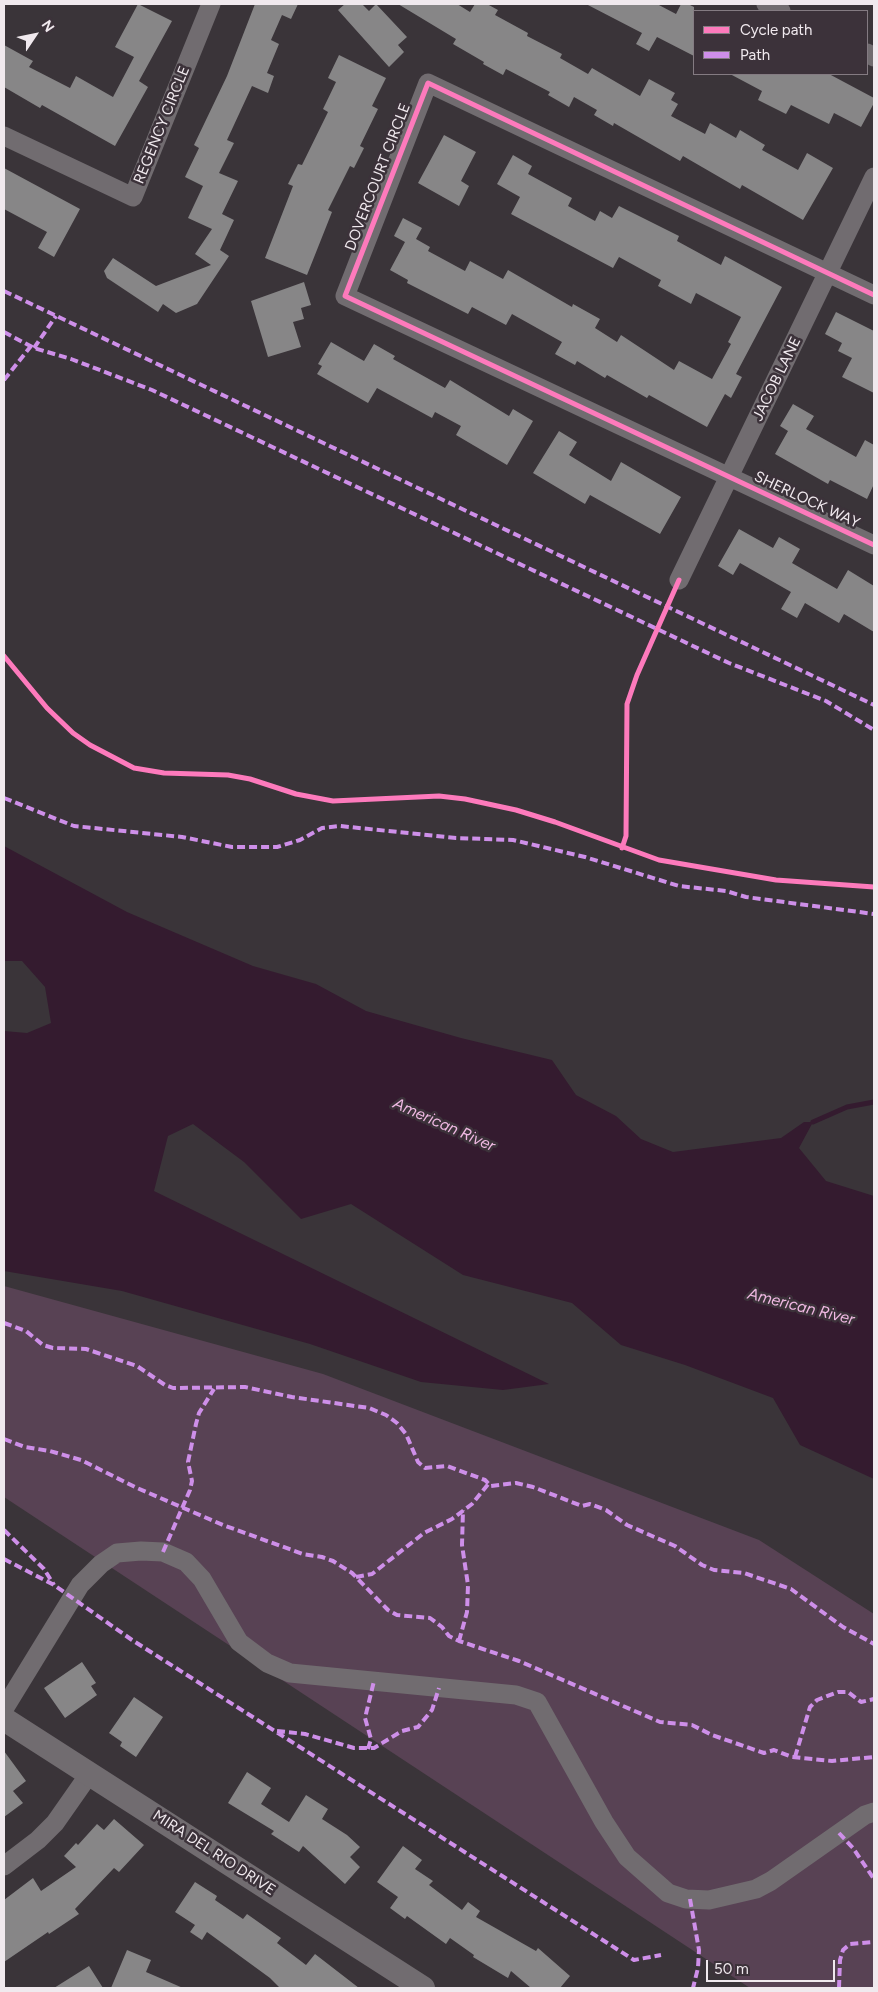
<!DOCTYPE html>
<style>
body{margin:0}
#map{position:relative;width:878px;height:1992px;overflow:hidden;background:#3a3439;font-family:Figtree,sans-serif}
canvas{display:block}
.frame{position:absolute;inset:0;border:5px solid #f0e9ee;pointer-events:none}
.legend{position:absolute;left:693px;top:10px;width:175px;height:65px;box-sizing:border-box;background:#3c323a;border:1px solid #847b82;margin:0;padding:6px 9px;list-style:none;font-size:15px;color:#f0e9ee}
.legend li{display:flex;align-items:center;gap:10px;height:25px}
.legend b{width:25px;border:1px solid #847b82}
.north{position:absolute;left:10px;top:10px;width:50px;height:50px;-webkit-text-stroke:4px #3c323a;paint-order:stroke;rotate:56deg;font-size:14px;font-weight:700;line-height:20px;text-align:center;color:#f0e9ee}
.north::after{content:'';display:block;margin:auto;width:18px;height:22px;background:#f0e9ee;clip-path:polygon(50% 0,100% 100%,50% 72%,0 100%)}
.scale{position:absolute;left:706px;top:1960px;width:129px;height:22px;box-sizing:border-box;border:2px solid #f0e9ee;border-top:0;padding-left:6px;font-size:15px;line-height:18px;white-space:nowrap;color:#f0e9ee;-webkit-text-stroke:4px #3c323a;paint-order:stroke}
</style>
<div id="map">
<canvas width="878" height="1992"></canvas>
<div class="frame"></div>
<ul class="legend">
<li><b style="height:6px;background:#fd7abc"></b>Cycle path</li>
<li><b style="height:6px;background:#ce8fe9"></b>Path</li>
</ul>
<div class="north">N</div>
<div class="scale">50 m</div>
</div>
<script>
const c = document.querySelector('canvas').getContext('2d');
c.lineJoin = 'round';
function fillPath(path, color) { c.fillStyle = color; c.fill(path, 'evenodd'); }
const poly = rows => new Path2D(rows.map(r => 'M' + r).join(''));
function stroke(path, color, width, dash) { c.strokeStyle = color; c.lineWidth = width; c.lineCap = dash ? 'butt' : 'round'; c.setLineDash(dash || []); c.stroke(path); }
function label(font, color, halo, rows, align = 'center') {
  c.font = font + ' Figtree,sans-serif'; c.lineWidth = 5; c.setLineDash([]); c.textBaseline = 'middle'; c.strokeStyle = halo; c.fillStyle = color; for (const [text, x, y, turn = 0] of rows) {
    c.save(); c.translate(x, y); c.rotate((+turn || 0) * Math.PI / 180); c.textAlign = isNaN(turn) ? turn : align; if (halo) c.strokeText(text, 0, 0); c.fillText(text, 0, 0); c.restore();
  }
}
const green = poly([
 [4,1286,323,1374,759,1540,874,1614,874,1988,750,1988,4,1497]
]);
const water = poly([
 [4,846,127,912,253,966,316,984,366,1011,461,1038,552,1060,576,1095,616,1116,641,1139,673,1152,781,1138,804,1122,813,1122,799,1148,826,1181,874,1196,874,1479,800,1445,773,1398,685,1365,621,1345,572,1303,463,1275,351,1204,301,1219,244,1162,193,1124,168,1136,154,1191,549,1384,503,1390,421,1382,310,1344,122,1291,4,1271,4,1031,27,1033,51,1023,45,987,22,961,4,961]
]);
const stream = poly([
 [813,1122,847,1107,874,1102]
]);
const building = poly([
 [138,4,172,21,139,81,148,87,115,146,42,105,40,108,4,87,4,45,33,61,29,67,70,88,76,76,113,97,134,57,115,47],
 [255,4,298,4,291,19,282,15,271,40,279,44,267,73,274,76,268,93,252,86,227,140,234,143,219,173,238,181,222,214,234,220,220,250,229,256,197,304,176,313,163,304,158,312,107,278,104,271,113,258,156,286,211,265,195,254,212,229,188,218,203,186,185,177,199,148,194,145,227,76],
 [345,4,362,4,369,11,376,4,407,37,398,45,404,52,389,67,338,10],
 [398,4,457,4,470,12,475,4,487,4,498,10,495,15,528,33,527,36,562,54,560,58,588,74,592,68,640,96,649,79,675,93,671,100,678,104,671,116,705,134,710,123,736,138,740,130,765,145,762,150,798,170,807,153,833,168,803,220,742,185,740,189,683,156,680,161,614,123,613,126,594,115,597,110,574,97,569,107,548,95,550,92,506,69,503,75,483,64,484,62,453,44,456,39],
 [586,4,657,4,676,14,681,4,688,4,694,7,694,56,657,37,649,51,636,44,642,33],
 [339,55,386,78,372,106,378,109,360,146,364,148,354,168,350,166,328,210,332,212,307,275,265,258,293,186,288,184,298,164,302,165,328,112,323,109,336,82,328,78],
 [730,74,829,74,874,98,874,103,861,127,834,113,829,124,791,105,786,114,758,100,762,91],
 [444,135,476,152,461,181,469,186,459,206,418,183],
 [513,155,532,166,528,174,572,198,568,206,595,221,600,211,612,218,619,206,679,236,677,241,721,265,725,256,782,287,736,374,742,377,731,398,725,394,707,427,649,395,647,398,607,375,605,378,577,361,575,365,555,354,562,342,512,314,506,325,472,307,468,314,407,283,408,280,390,270,405,242,394,236,403,218,422,228,416,239,430,247,428,251,465,271,470,261,503,279,508,270,572,307,573,304,600,319,595,328,617,342,621,335,674,370,679,361,712,379,731,344,728,342,741,317,696,293,691,304,658,286,661,280,619,257,613,268,511,214,520,197,497,184],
 [4,168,80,209,54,257,38,248,47,232,4,209],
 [304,282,311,305,301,308,304,319,293,322,301,347,268,357,251,301],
 [836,312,874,331,874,393,842,377,852,358,838,351,842,343,825,334],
 [331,342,364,361,374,344,395,356,393,359,445,388,450,380,509,416,513,409,533,421,507,465,456,435,461,426,435,412,432,418,377,388,368,403,317,374,322,366,318,364],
 [793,404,814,416,806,429,856,457,865,440,874,445,874,484,867,499,830,480,828,484,775,454,788,431,780,426],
 [559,431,577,442,569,455,611,481,621,462,681,497,660,534,590,495,585,504,533,473],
 [739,529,773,548,779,537,800,549,792,563,837,589,848,570,874,586,874,632,844,614,839,623,805,603,797,618,781,609,791,592,740,563,733,575,718,566],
 [82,1662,96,1683,91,1686,97,1695,65,1718,44,1688],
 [134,1697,163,1717,136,1757,120,1746,122,1742,109,1733],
 [4,1751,26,1781,13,1791,23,1803,4,1817],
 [247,1772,271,1788,261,1804,289,1822,306,1795,328,1809,322,1819,347,1835,360,1847,350,1857,360,1867,345,1884,303,1846,299,1852,271,1834,274,1831,228,1803],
 [114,1819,144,1845,119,1872,114,1868,75,1909,79,1914,49,1934,48,1932,4,1962,4,1900,33,1878,41,1891,76,1867,64,1856,76,1843,78,1845,97,1824,104,1830],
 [403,1846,422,1860,415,1869,433,1881,429,1885,462,1910,468,1902,480,1911,476,1917,536,1951,538,1948,570,1976,560,1988,531,1988,511,1971,508,1978,473,1957,474,1955,450,1938,446,1944,407,1916,405,1919,390,1908,398,1897,377,1882],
 [195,1882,217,1896,215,1900,243,1919,247,1914,281,1938,277,1943,306,1965,315,1954,359,1988,280,1988,270,1978,207,1932,202,1940,190,1932,195,1925,175,1912],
 [127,1950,151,1960,146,1972,183,1988,111,1988],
 [89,1966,103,1988,54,1988]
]);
const minor = poly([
 [766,4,781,11],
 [867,53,874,57],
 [4,136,133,197,211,4],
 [874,295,428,83,345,296,874,545],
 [679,580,874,177],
 [4,1709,80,1585,101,1564,117,1553,141,1551,163,1552,186,1562,202,1579,239,1642,267,1663,290,1673,516,1695,537,1702,604,1822,627,1857,668,1893,686,1899,709,1900,756,1889,771,1881,865,1815,874,1812],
 [4,1866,38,1840,55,1823,90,1773]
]);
const tertiary = poly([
 [4,1719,423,1988]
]);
const quiet = poly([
 [4,291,874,705],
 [4,332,34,348,71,359,152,390,729,663,826,701,874,730],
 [34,348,56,316],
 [4,380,31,346],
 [4,798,74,826,182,837,232,847,277,847,300,840,322,828,340,826,456,838,513,840,585,857,679,886,726,891,746,897,874,914],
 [4,1323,26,1331,43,1345,53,1348,86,1349,137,1366,165,1385,173,1388,245,1387,292,1397,369,1408,386,1415,397,1423,406,1434,418,1462,425,1468,447,1466,485,1480,491,1486,516,1483,533,1487,582,1506,590,1504,606,1510,627,1525,675,1546,702,1565,714,1570,744,1573,791,1589,843,1627,874,1644],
 [4,1439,25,1447,50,1451,81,1460,137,1488,223,1525,303,1554,322,1557,333,1561,352,1573,388,1610,397,1615,430,1618,442,1627,449,1636,459,1641,519,1661,660,1722,692,1725,712,1735,764,1753,774,1750,792,1757,832,1761,874,1757],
 [4,1530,44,1569,54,1585],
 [163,1552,190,1490,192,1481,188,1462,196,1424,199,1413,214,1389],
 [4,1559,54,1585,132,1640,634,1960,661,1955],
 [356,1577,372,1574,424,1533,452,1519,472,1504,489,1483],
 [459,1641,467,1612,468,1585,462,1545,463,1510],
 [277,1731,305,1734,354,1748,374,1748,402,1731,418,1727,432,1710,439,1688],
 [368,1749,371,1739,365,1718,374,1681],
 [795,1757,810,1707,817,1700,838,1692,848,1692,861,1702,874,1699],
 [839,1833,853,1848,874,1879],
 [690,1899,699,1950,698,1968,693,1988],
 [839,1988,840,1960,843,1950,850,1944,874,1942]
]);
const cycleway = poly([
 [874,295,428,83,345,296,874,545],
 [4,656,47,708,73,733,90,745,134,768,164,773,228,775,250,779,296,794,333,801,439,796,465,799,516,810,555,822,659,860,776,880,874,887],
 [622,848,626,836,627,704,637,675,679,580]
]);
const streetNames = [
 ["REGENCY CIRCLE",162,125,-68],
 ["DOVERCOURT CIRCLE",378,177,-69],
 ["JACOB LANE",777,379,-64],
 ["SHERLOCK WAY",807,500,25],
 ["MIRA DEL RIO DRIVE",214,1853,33]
];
const waterNames = [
 ["American River",444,1125,24],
 ["American River",801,1307,14]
];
fillPath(green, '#584254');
fillPath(water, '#341b2f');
stroke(stream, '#341b2f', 5);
fillPath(building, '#878687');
stroke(minor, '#716c70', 19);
stroke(tertiary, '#716c70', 24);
stroke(quiet, '#ce8fe9', 4, [8, 4]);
stroke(cycleway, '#fd7abc', 5);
label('15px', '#f0e9ee', '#3c323a', streetNames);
label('italic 16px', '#f0b9e3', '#3c323a', waterNames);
</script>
